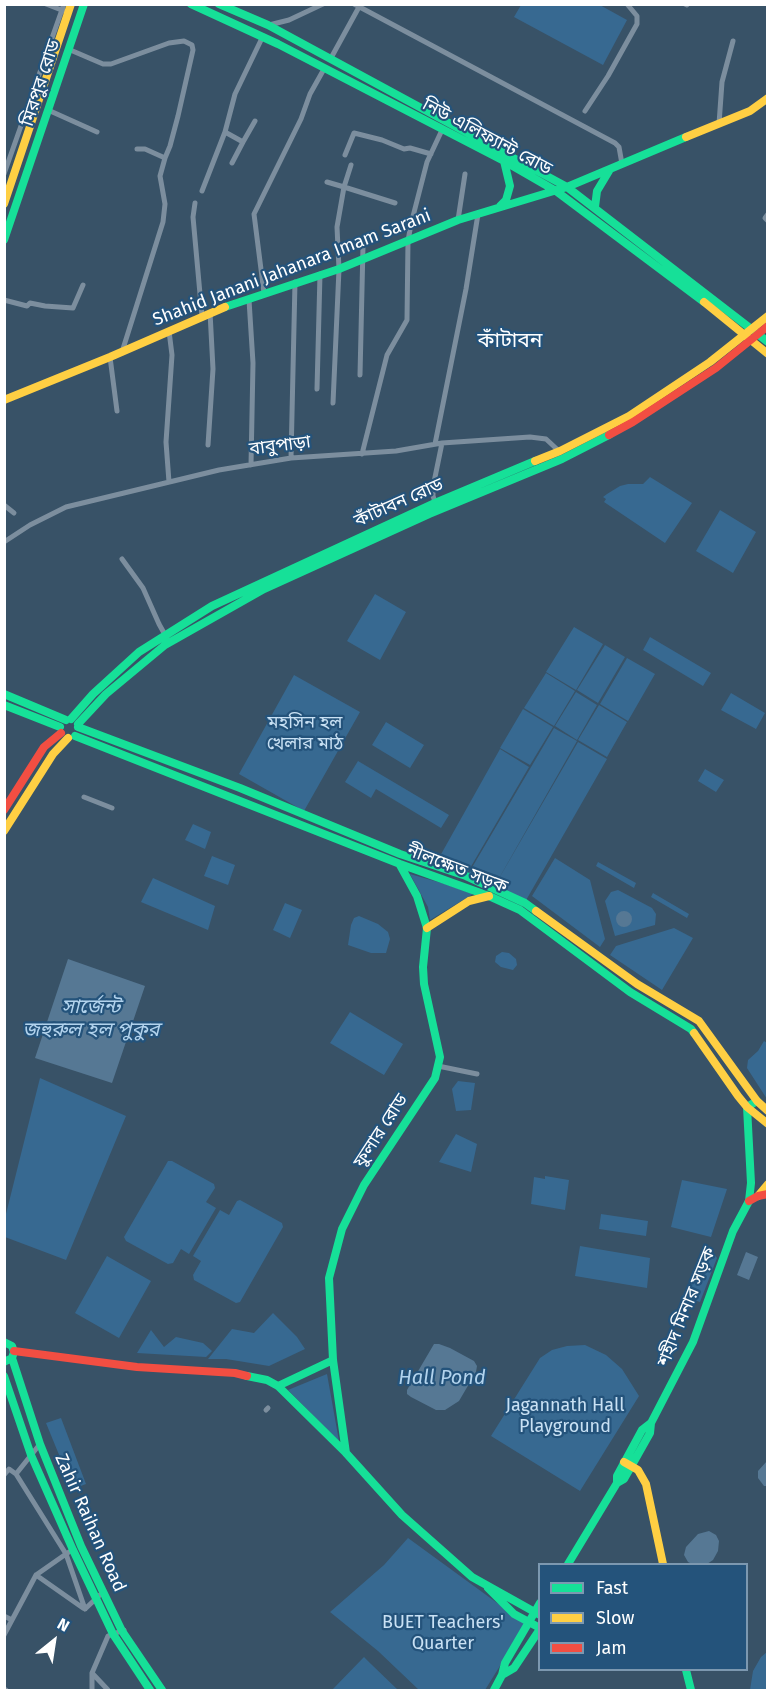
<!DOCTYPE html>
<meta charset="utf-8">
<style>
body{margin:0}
#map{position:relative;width:772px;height:1695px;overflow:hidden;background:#385267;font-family:"Fira Sans",sans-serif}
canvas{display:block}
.frame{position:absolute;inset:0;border:6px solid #fff;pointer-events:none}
.legend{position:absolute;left:538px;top:1563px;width:210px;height:108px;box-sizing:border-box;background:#24537b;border:2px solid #7c98b0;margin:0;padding:8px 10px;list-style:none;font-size:18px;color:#fff}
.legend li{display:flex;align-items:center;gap:12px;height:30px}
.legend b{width:30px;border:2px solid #7c98b0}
.north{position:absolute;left:24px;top:1611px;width:60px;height:60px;-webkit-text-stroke:4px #24537b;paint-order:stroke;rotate:30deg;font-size:16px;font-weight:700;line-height:24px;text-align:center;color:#fff}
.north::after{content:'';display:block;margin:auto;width:21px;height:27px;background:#fff;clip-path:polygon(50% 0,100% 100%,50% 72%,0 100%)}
</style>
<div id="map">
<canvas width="772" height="1695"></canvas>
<div class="frame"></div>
<ul class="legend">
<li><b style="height:8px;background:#16e098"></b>Fast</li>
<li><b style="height:8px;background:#ffcf43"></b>Slow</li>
<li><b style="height:8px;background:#f24e42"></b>Jam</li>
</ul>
<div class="north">N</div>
</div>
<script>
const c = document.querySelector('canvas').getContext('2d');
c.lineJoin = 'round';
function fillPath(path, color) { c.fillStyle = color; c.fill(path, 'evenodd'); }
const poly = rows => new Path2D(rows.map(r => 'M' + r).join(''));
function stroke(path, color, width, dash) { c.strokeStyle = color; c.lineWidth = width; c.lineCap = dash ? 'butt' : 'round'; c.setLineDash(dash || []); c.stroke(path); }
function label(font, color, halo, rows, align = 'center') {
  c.font = font + ' "Fira Sans","Noto Sans Bengali",sans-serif'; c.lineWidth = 4.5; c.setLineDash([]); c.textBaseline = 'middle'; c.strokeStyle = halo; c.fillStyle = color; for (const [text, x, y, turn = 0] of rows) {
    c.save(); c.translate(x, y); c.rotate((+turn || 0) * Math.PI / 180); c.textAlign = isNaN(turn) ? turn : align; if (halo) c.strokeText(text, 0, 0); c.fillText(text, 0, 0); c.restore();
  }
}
const green = poly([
 [598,4,627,20,603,65,514,17,521,5],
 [650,477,692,503,665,543,604,502,606,499,603,497,607,494,620,486,628,484,643,484],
 [720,510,756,532,733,573,696,551],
 [375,594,406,612,380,660,347,641],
 [574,627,603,644,576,690,546,672],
 [650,637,711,673,703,686,643,650],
 [605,645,625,657,598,703,577,690],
 [627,658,655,674,628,721,600,704],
 [546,673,575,691,554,726,524,708],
 [294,675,360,712,304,811,239,774],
 [576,692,597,705,577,740,555,726],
 [731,693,765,713,756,729,721,710],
 [599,705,627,722,607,757,578,740],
 [523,709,553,727,530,765,500,748],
 [386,722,424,745,410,768,372,745],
 [554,728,577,741,494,887,467,876],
 [578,742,607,759,525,902,494,887],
 [500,749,529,767,466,875,435,865],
 [358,761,449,815,441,828,376,789,371,798,345,782],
 [705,769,724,780,716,792,698,781],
 [193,824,211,832,205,849,185,840],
 [212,856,235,865,228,885,204,876],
 [555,858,590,880,605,939,600,947,532,896],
 [598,862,636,883,634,888,596,866],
 [410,874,445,884,473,894,430,920,428,907],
 [153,878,215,906,208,930,141,902],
 [618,890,652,908,656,914,655,925,615,936,605,901,611,892],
 [653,893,689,914,687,918,651,897],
 [285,903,302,910,290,938,273,930],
 [359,916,378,924,388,932,390,939,386,953,371,953,348,945,351,925,354,918],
 [674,928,693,938,662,990,610,955,616,946],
 [502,952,509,953,516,959,517,965,513,970,501,967,495,962,496,956],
 [350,1012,403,1044,384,1075,330,1043],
 [764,1041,767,1043,767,1099,747,1068,748,1060,758,1051],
 [40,1078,126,1116,66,1260,5,1237,5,1218],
 [458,1081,475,1083,471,1110,456,1111,452,1089],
 [456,1134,477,1144,471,1172,439,1162],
 [168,1161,172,1161,214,1184,215,1188,206,1202,216,1208,189,1254,181,1249,173,1263,168,1264,126,1241,124,1237],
 [545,1176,569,1180,565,1210,531,1204,534,1177,545,1179],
 [682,1180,727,1189,711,1237,671,1227],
 [240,1200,282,1223,283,1227,240,1302,236,1303,194,1280,193,1275,201,1261,193,1256,220,1210,229,1215,237,1201],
 [601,1214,648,1221,646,1236,599,1229],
 [580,1246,650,1258,647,1288,575,1276],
 [715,1255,717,1258,700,1302,682,1296,707,1262],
 [107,1256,151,1281,119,1338,75,1313],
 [273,1313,297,1337,305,1349,269,1366,226,1359,208,1359,232,1329,254,1333],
 [151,1330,164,1347,176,1337,203,1343,212,1351,206,1357,137,1353],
 [585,1345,606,1355,622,1369,639,1396,580,1491,491,1436,540,1358,552,1350,567,1346],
 [327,1374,339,1441,288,1390],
 [61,1418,86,1484,73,1489,46,1423],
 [408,1538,526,1624,485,1690,419,1690,378,1651,330,1612,384,1565],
 [767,1652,767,1690,750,1690,753,1671,761,1657],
 [364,1657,371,1664,398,1690,332,1690]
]);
const water = poly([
 '616 919a8 8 0 1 1 16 0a8 8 0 1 1-16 0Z',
 [68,959,145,986,112,1083,35,1058],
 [746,1252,758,1257,749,1280,737,1275],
 [434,1344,439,1344,450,1348,474,1361,477,1366,476,1372,459,1401,445,1410,436,1410,411,1397,407,1394,407,1390],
 [767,1461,767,1486,764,1486,758,1478,758,1471],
 [709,1531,716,1535,719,1541,718,1551,713,1560,707,1564,692,1564,688,1562,684,1555,686,1547,698,1534]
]);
const street = poly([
 [46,4,64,11],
 [354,4,615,143,619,147,622,164],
 [685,4,687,5],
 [269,25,289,20,323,4],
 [68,49,103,64,111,64,169,43,184,41,192,45,193,50,178,116,170,146,165,158,145,149,137,149],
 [331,58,359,7],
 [48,110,97,132],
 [585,111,608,76,637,24,637,16,627,4],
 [719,124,722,82,733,41],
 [225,132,243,142,255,121],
 [345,155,354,133,382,140,404,149,410,148,431,154],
 [232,163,243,142],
 [4,174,64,4],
 [327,182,344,187,351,165],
 [202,191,225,132,235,94,263,36],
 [195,203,193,217,202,316],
 [768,214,765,218,768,221],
 [458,220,465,174],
 [264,293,254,214,301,119,310,94,324,69],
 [4,300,27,306,30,303,45,306,73,308,83,285],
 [249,300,253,363,251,465],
 [122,352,163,222,165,204,160,176,165,158],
 [110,357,117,411],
 [360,375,363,246],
 [317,389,320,274],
 [333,403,339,269,337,227,344,187,395,203],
 [435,444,466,289,478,214],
 [208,445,213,369,210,312],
 [362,454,387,355,407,320,408,241,411,224,427,162,442,130],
 [291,458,295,282],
 [169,482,166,442,172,355,169,331],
 [4,505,14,513],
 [436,505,433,496,433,487,442,443],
 [4,542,30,525,66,507,219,470,291,458,396,451,442,443,530,437,546,439,560,452],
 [122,559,143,588,159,624,169,642],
 [84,797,112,808],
 [438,1066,477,1074],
 [266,1410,268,1408],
 [16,1474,66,1554,69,1552],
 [4,1475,9,1469,16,1474,40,1444],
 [36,1575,83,1608],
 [85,1609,103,1592],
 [4,1616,12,1620,4,1635],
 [12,1620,36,1575,66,1554,85,1609],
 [92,1673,108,1690],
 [4,1689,6,1690],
 [92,1690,92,1673,108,1636,124,1630]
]);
const fast = poly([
 [191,4,278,44,504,161,556,191,704,302],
 [219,4,268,25,567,187,768,342],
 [500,206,506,200,510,186,504,161],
 [595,207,597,191,609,171],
 [4,240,84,4],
 [225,307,339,269,458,220,567,187,686,137],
 [4,694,66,720],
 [4,705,60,727],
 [71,719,93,694,139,652,212,606,435,503,535,461],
 [78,724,106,694,165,645,264,589,429,514,562,459,609,435],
 [78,727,240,788,400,854,466,876,525,903,536,911],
 [75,736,400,864,489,896,520,910,630,992,691,1029,694,1033],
 [4,1342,12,1346,14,1352,12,1358,4,1362],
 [12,1358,40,1444,81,1546,122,1631,162,1690],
 [4,1376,31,1455,73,1550,113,1634,150,1690],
 [247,1376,267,1380,278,1386,346,1453,402,1515,472,1577,540,1615],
 [278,1386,333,1360],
 [346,1453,333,1360,329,1278,342,1229,364,1185,435,1078,440,1057,424,984,423,967,427,928,417,896,400,865],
 [617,1483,624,1479,632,1465,650,1433,651,1423],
 [568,1564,617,1483,617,1476,642,1430,651,1423,693,1342,733,1231,749,1201,751,1183,747,1107,757,1101],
 [488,1588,514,1614,540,1628],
 [686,1670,691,1690],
 [502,1675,514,1668,540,1629],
 [494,1690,502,1675,505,1663,540,1603]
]);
const slow = poly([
 [686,137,750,111,768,98],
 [4,204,71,4],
 [704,302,768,354],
 [4,400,110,357,225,307],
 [535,461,560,451,629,416,710,362,768,316],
 [4,831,53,754,68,738],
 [536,911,637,984,699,1021,757,1101,768,1111],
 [427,928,469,901,489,896],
 [694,1033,738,1096,747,1107,768,1124],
 [758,1196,768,1184],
 [624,1462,638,1470,646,1484,663,1564]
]);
const jam = poly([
 [609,435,633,422,716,368,768,326],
 [4,810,44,747,61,733],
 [749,1201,758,1196,768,1194],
 [14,1351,137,1367,235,1373,247,1376]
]);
const streetNames = [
 ["মিরপুর রোড",41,83,-72],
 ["নিউ এলিফ্যান্ট রোড",487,137,28],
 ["Shahid Janani Jahanara Imam Sarani",292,268,-21],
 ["বাবুপাড়া",280,446,-7],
 ["কাঁটাবন রোড",399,503,-24],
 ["নীলক্ষেত সড়ক",457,869,21],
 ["ফুলার রোড",381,1131,-57],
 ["শহীদ মিনার সড়ক",687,1307,-68],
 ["Zahir Raihan Road",90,1523,66]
];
const parkNames = [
 ["মহসিন হল",305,723],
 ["খেলার মাঠ",305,744],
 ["Jagannath Hall",565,1406],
 ["Playground",565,1427],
 ["BUET Teachers'",443,1623],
 ["Quarter",443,1644]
];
const waterNames = [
 ["সার্জেন্ট",91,1007],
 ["জহুরুল হল পুকুর",91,1030],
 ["Hall Pond",442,1378]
];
const quarterNames = [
 ["কাঁটাবন",510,341]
];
fillPath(green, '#376991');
fillPath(water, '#567894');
stroke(street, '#7c8e9e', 5);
stroke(fast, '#16e098', 8);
stroke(slow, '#ffcf43', 8);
stroke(jam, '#f24e42', 8);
label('18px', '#fff', '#24537b', streetNames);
label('18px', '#c9e1f4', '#24537b', parkNames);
label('italic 20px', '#b2d3ed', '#24537b', waterNames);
label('21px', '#fff', '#24537b', quarterNames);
</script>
